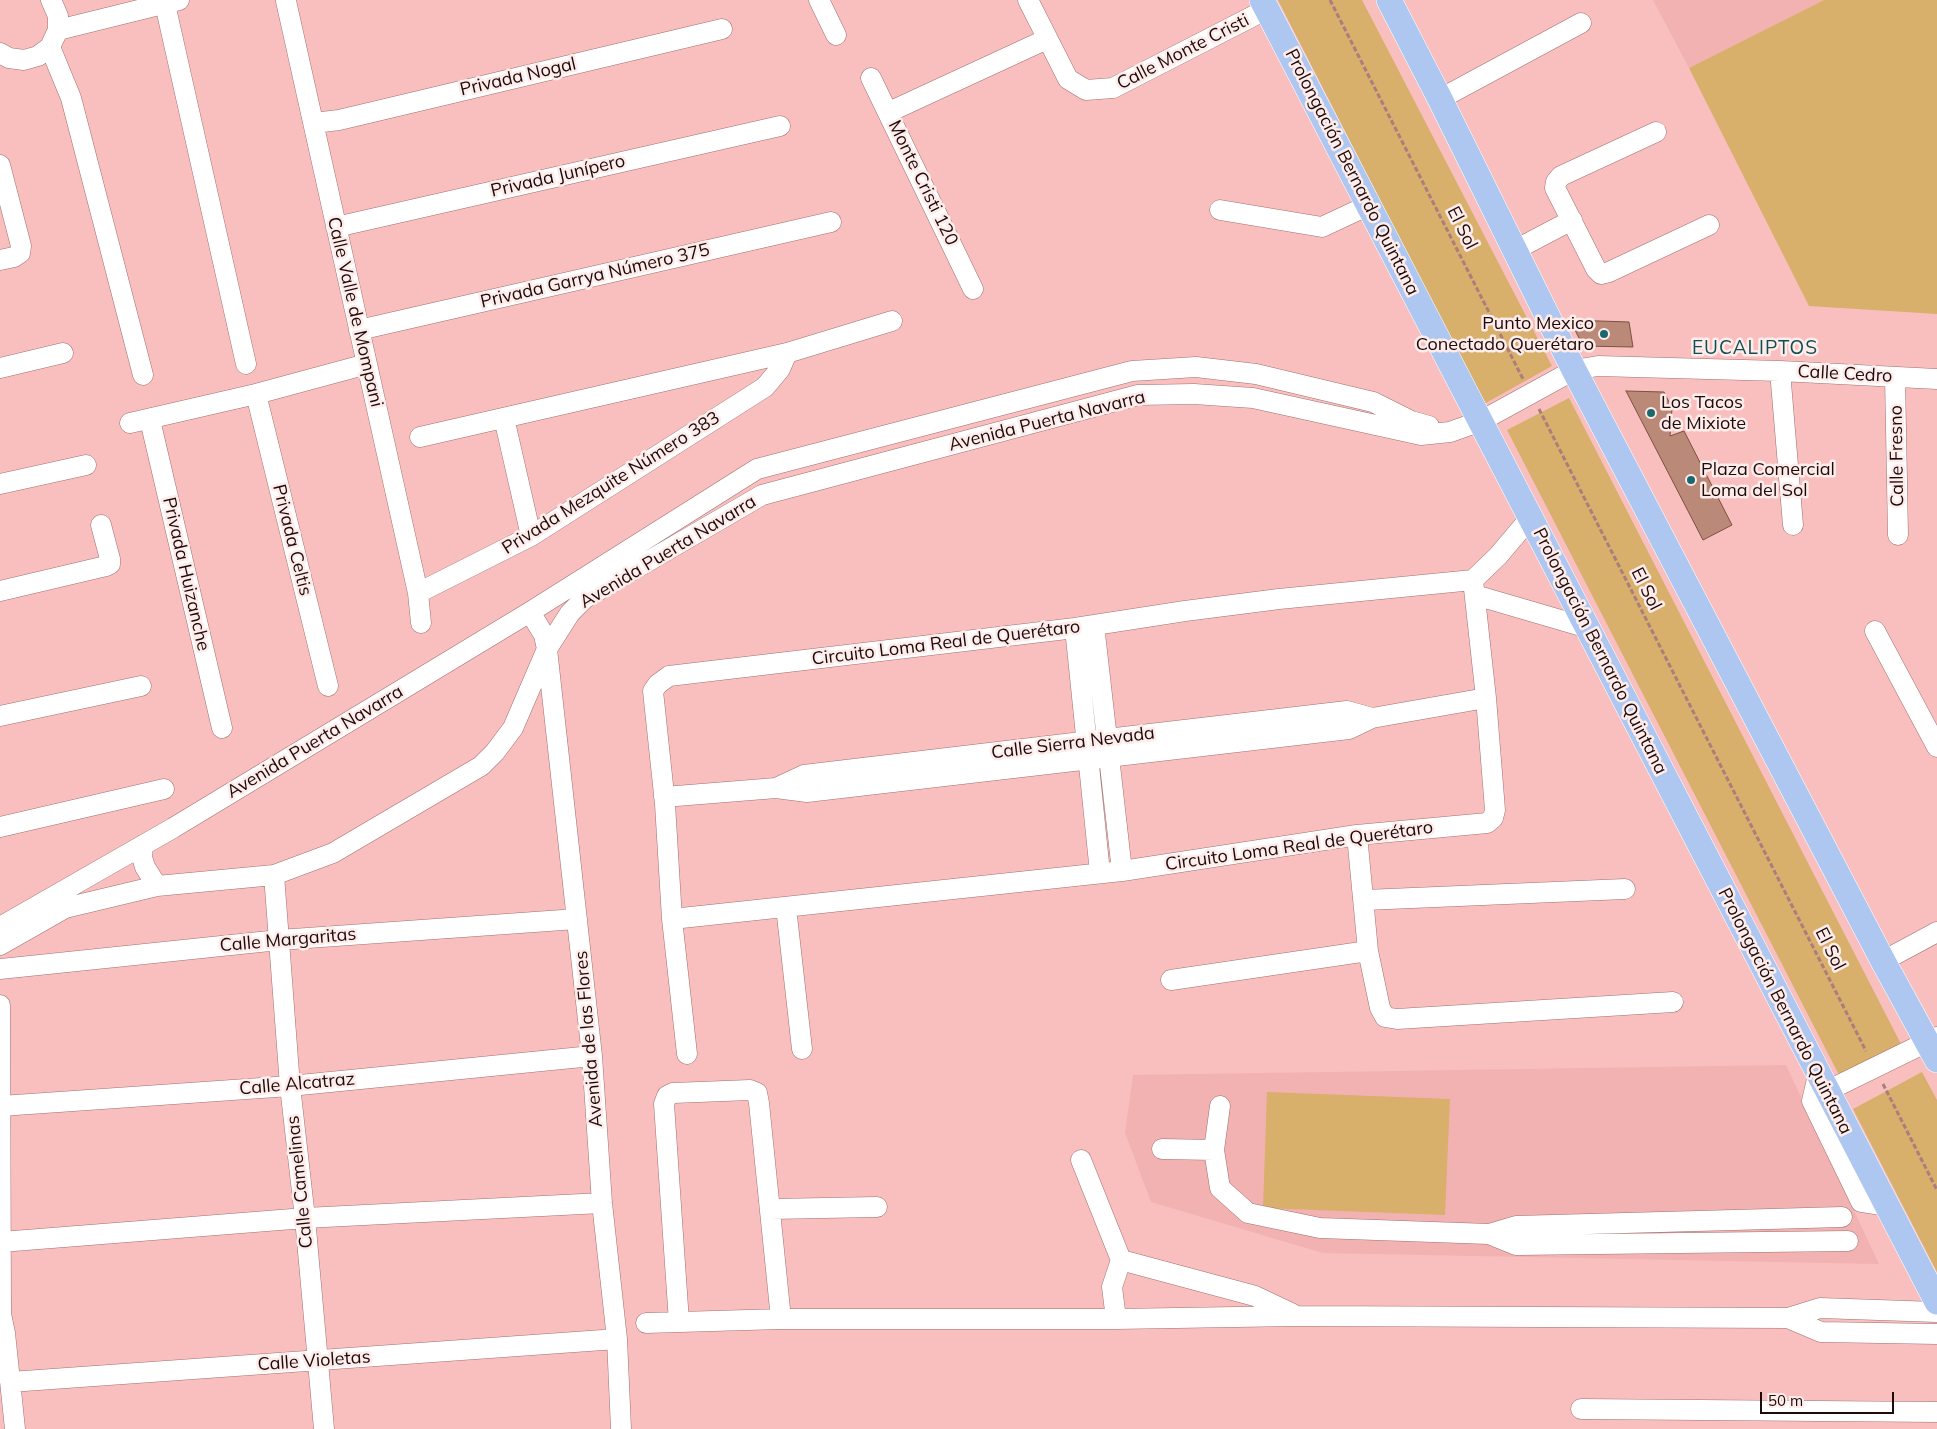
<!DOCTYPE html>
<meta charset="utf-8">
<style>
body{margin:0}
#map{position:relative;width:1937px;height:1429px;overflow:hidden;background:#f8bfbe;font-family:Mulish,sans-serif}
canvas{display:block}
.scale{position:absolute;left:1760px;top:1392px;width:134px;height:22px;box-sizing:border-box;border:2px solid #1d0a0a;border-top:0;padding-left:6px;font-size:15px;line-height:18px;white-space:nowrap;color:#1d0a0a;-webkit-text-stroke:4px #feeceb;paint-order:stroke}
</style>
<div id="map">
<canvas width="1937" height="1429"></canvas>
<div class="scale">50 m</div>
</div>
<script>
const c = document.querySelector('canvas').getContext('2d');
c.lineJoin = 'round';
function fillPath(path, color) { c.fillStyle = color; c.fill(path, 'evenodd'); }
const poly = rows => new Path2D(rows.map(r => 'M' + r).join(''));
function stroke(path, color, width, dash) { c.strokeStyle = color; c.lineWidth = width; c.lineCap = dash ? 'butt' : 'round'; c.setLineDash(dash || []); c.stroke(path); }
function label(font, color, halo, rows, align = 'center') {
  c.font = font + ' Mulish,sans-serif'; c.lineWidth = 5; c.setLineDash([]); c.textBaseline = 'middle'; c.strokeStyle = halo; c.fillStyle = color; for (const [text, x, y, turn = 0] of rows) {
    c.save(); c.translate(x, y); c.rotate((+turn || 0) * Math.PI / 180); c.textAlign = isNaN(turn) ? turn : align; if (halo) c.strokeText(text, 0, 0); c.fillText(text, 0, 0); c.restore();
  }
}
const built = poly([
 [1653,0,1824,0,1689,68],
 [1786,1065,1879,1264,1323,1253,1151,1202,1125,1133,1133,1075]
]);
const green = poly([
 [1278,0,1362,0,1552,366,1484,404],
 [1824,0,1937,0,1937,314,1809,306,1689,68],
 [1569,398,1901,1044,1839,1075,1507,430],
 [1922,1072,1937,1100,1937,1272,1853,1109],
 [1267,1092,1450,1099,1445,1215,1263,1208]
]);
const building = poly([
 [1570,320,1629,322,1633,347,1583,346,1570,320],
 [1626,391,1664,392,1672,408,1670,436,1684,431,1732,525,1703,540,1626,391]
]);
const path = poly([
 [1330,0,1523,379],
 [1539,409,1866,1051],
 [1883,1084,1937,1190]
]);
const minor = poly([
 [819,0,836,35],
 [1028,0,1068,79,1086,90,1113,88,1267,9],
 [286,1,418,593,421,623],
 [165,4,246,364],
 [58,30,179,0],
 [50,47,71,98,143,375],
 [0,53,9,58,24,60,38,56,50,47,58,30,58,16,51,0],
 [871,78,973,289],
 [1440,99,1581,23],
 [889,112,1047,39],
 [314,123,339,120,722,29],
 [1656,132,1561,176,1556,182,1555,188,1596,269,1601,274,1609,272,1709,225],
 [0,165,21,246,20,253,14,257,0,260],
 [1220,210,1322,227,1369,205],
 [336,227,780,126],
 [1515,250,1572,220],
 [359,330,831,222],
 [0,368,63,353],
 [1780,371,1793,525],
 [1895,377,1898,535],
 [256,394,328,686],
 [504,418,531,536],
 [150,420,222,728],
 [130,423,256,394,367,364],
 [420,437,787,353,892,321],
 [0,484,86,465],
 [0,591,106,566,110,564,110,559,101,525],
 [418,593,531,536,765,387,780,369,787,353],
 [1475,595,1588,628],
 [530,612,544,635,547,649,592,1056,602,1203,617,1339,621,1429],
 [1094,625,1122,871],
 [1075,628,1100,873],
 [1875,631,1937,747],
 [0,716,141,686],
 [776,788,804,775,1107,739,1347,711,1372,718],
 [664,797,776,788,807,792,1349,729,1372,718,1486,698],
 [0,827,164,789],
 [1357,835,1368,951,1380,1008,1385,1017,1397,1019,1673,1002],
 [143,845,142,857,145,867,157,886],
 [274,875,290,1086,305,1218,324,1429],
 [1365,900,1625,889],
 [786,907,802,1049],
 [672,919,1122,871,1357,835,1487,823,1493,818,1495,810,1486,698,1473,580],
 [0,927,173,828,530,612,757,469,1132,371,1196,367,1256,374,1373,402,1411,421,1429,426],
 [0,945,65,908,157,886,274,875,333,853,481,766,495,752,513,728,547,649,570,613,585,598,762,495,1138,395,1194,394,1253,398,1421,435,1450,432,1481,421,1574,370,1598,366,1780,371,1937,379],
 [1883,961,1937,932],
 [0,969,279,940,577,919],
 [1171,980,1368,951],
 [0,1005,1,1314,5,1333,15,1429],
 [687,1054,672,919,665,804,653,691,658,684,669,676,1075,628,1185,611,1279,599,1473,580,1498,556,1531,517],
 [1818,1075,1812,1101,1861,1202,1886,1206],
 [1827,1091,1937,1037],
 [1,1106,290,1086,592,1056],
 [1220,1106,1214,1150,1220,1188,1248,1213,1320,1228,1489,1234,1516,1226,1842,1217],
 [1162,1149,1214,1150],
 [1081,1160,1121,1260,1112,1287,1116,1319],
 [771,1209,877,1207],
 [1489,1234,1516,1245,1848,1241],
 [1,1242,305,1218,602,1203],
 [1121,1260,1255,1296,1293,1314],
 [1788,1318,1821,1332,1937,1334],
 [679,1322,664,1104,667,1096,673,1093,750,1090,757,1093,759,1103,781,1319],
 [646,1323,781,1319,1116,1319,1296,1316,1788,1318,1820,1308,1937,1312],
 [10,1382,617,1339],
 [1581,1409,1937,1412]
]);
const major = poly([
 [1262,0,1937,1302],
 [1389,0,1440,99,1574,370,1883,961,1937,1060]
]);
const markers = [
 [1604,334,5,"#1b686c"],
 [1651,413,5,"#1b686c"],
 [1691,480,5,"#1b686c"]
];
const streetNames = [
 ["Calle Monte Cristi",1183,52,-27],
 ["Privada Nogal",518,77,-13],
 ["Prolongación Bernardo Quintana",1352,172,63],
 ["Privada Junípero",558,176,-13],
 ["Monte Cristi 120",923,183,64],
 ["El Sol",1462,228,63],
 ["Privada Garrya Número 375",595,276,-13],
 ["Calle Valle de Mompani",355,312,77],
 ["Calle Cedro",1845,374,3],
 ["Avenida Puerta Navarra",1047,421,-14],
 ["Calle Fresno",1897,456,-91],
 ["Privada Mezquite Número 383",611,483,-32],
 ["Privada Celtis",292,540,76],
 ["Avenida Puerta Navarra",668,552,-31],
 ["Privada Huizanche",186,574,77],
 ["El Sol",1646,589,63],
 ["Circuito Loma Real de Querétaro",946,643,-7],
 ["Prolongación Bernardo Quintana",1600,651,63],
 ["Avenida Puerta Navarra",315,742,-31],
 ["Calle Sierra Nevada",1073,743,-7],
 ["Circuito Loma Real de Querétaro",1299,846,-8],
 ["Calle Margaritas",288,940,-5],
 ["El Sol",1830,949,63],
 ["Prolongación Bernardo Quintana",1785,1011,63],
 ["Avenida de las Flores",589,1039,-95],
 ["Calle Alcatraz",297,1084,-5],
 ["Calle Camelinas",300,1182,-96],
 ["Calle Violetas",314,1361,-4]
];
const poiNames = [
 ["Punto Mexico",1594,324,"right"],
 ["Conectado Querétaro",1594,345,"right"],
 ["Los Tacos",1661,403],
 ["de Mixiote",1661,424],
 ["Plaza Comercial",1701,470],
 ["Loma del Sol",1701,491]
];
const neighbourhoodNames = [
 ["EUCALIPTOS",1755,348]
];
fillPath(built, '#f2b2b1');
fillPath(green, '#d8af6b');
fillPath(building, '#bb8978');
stroke(building, '#7d5040', 1);
stroke(minor, '#a3706f', 21);
stroke(major, '#fff', 26);
stroke(path, '#a97e7d', 3, [5, 2.5]);
stroke(minor, '#fff', 20);
stroke(major, '#adc7f1', 25);
for (const [x, y, r, color] of markers) { const dot = new Path2D(); dot.arc(x, y, r, 0, 2 * Math.PI); c.fillStyle = color; c.fill(dot); stroke(dot, '#feeceb', 2); }
label('18px', '#1d0a0a', '#feeceb', streetNames);
label('18px', '#1d0a0a', '#feeceb', poiNames, 'left');
c.letterSpacing = '1px';
label('19px', '#0e4d50', '#feeceb', neighbourhoodNames);
c.letterSpacing = '0px';
</script>
